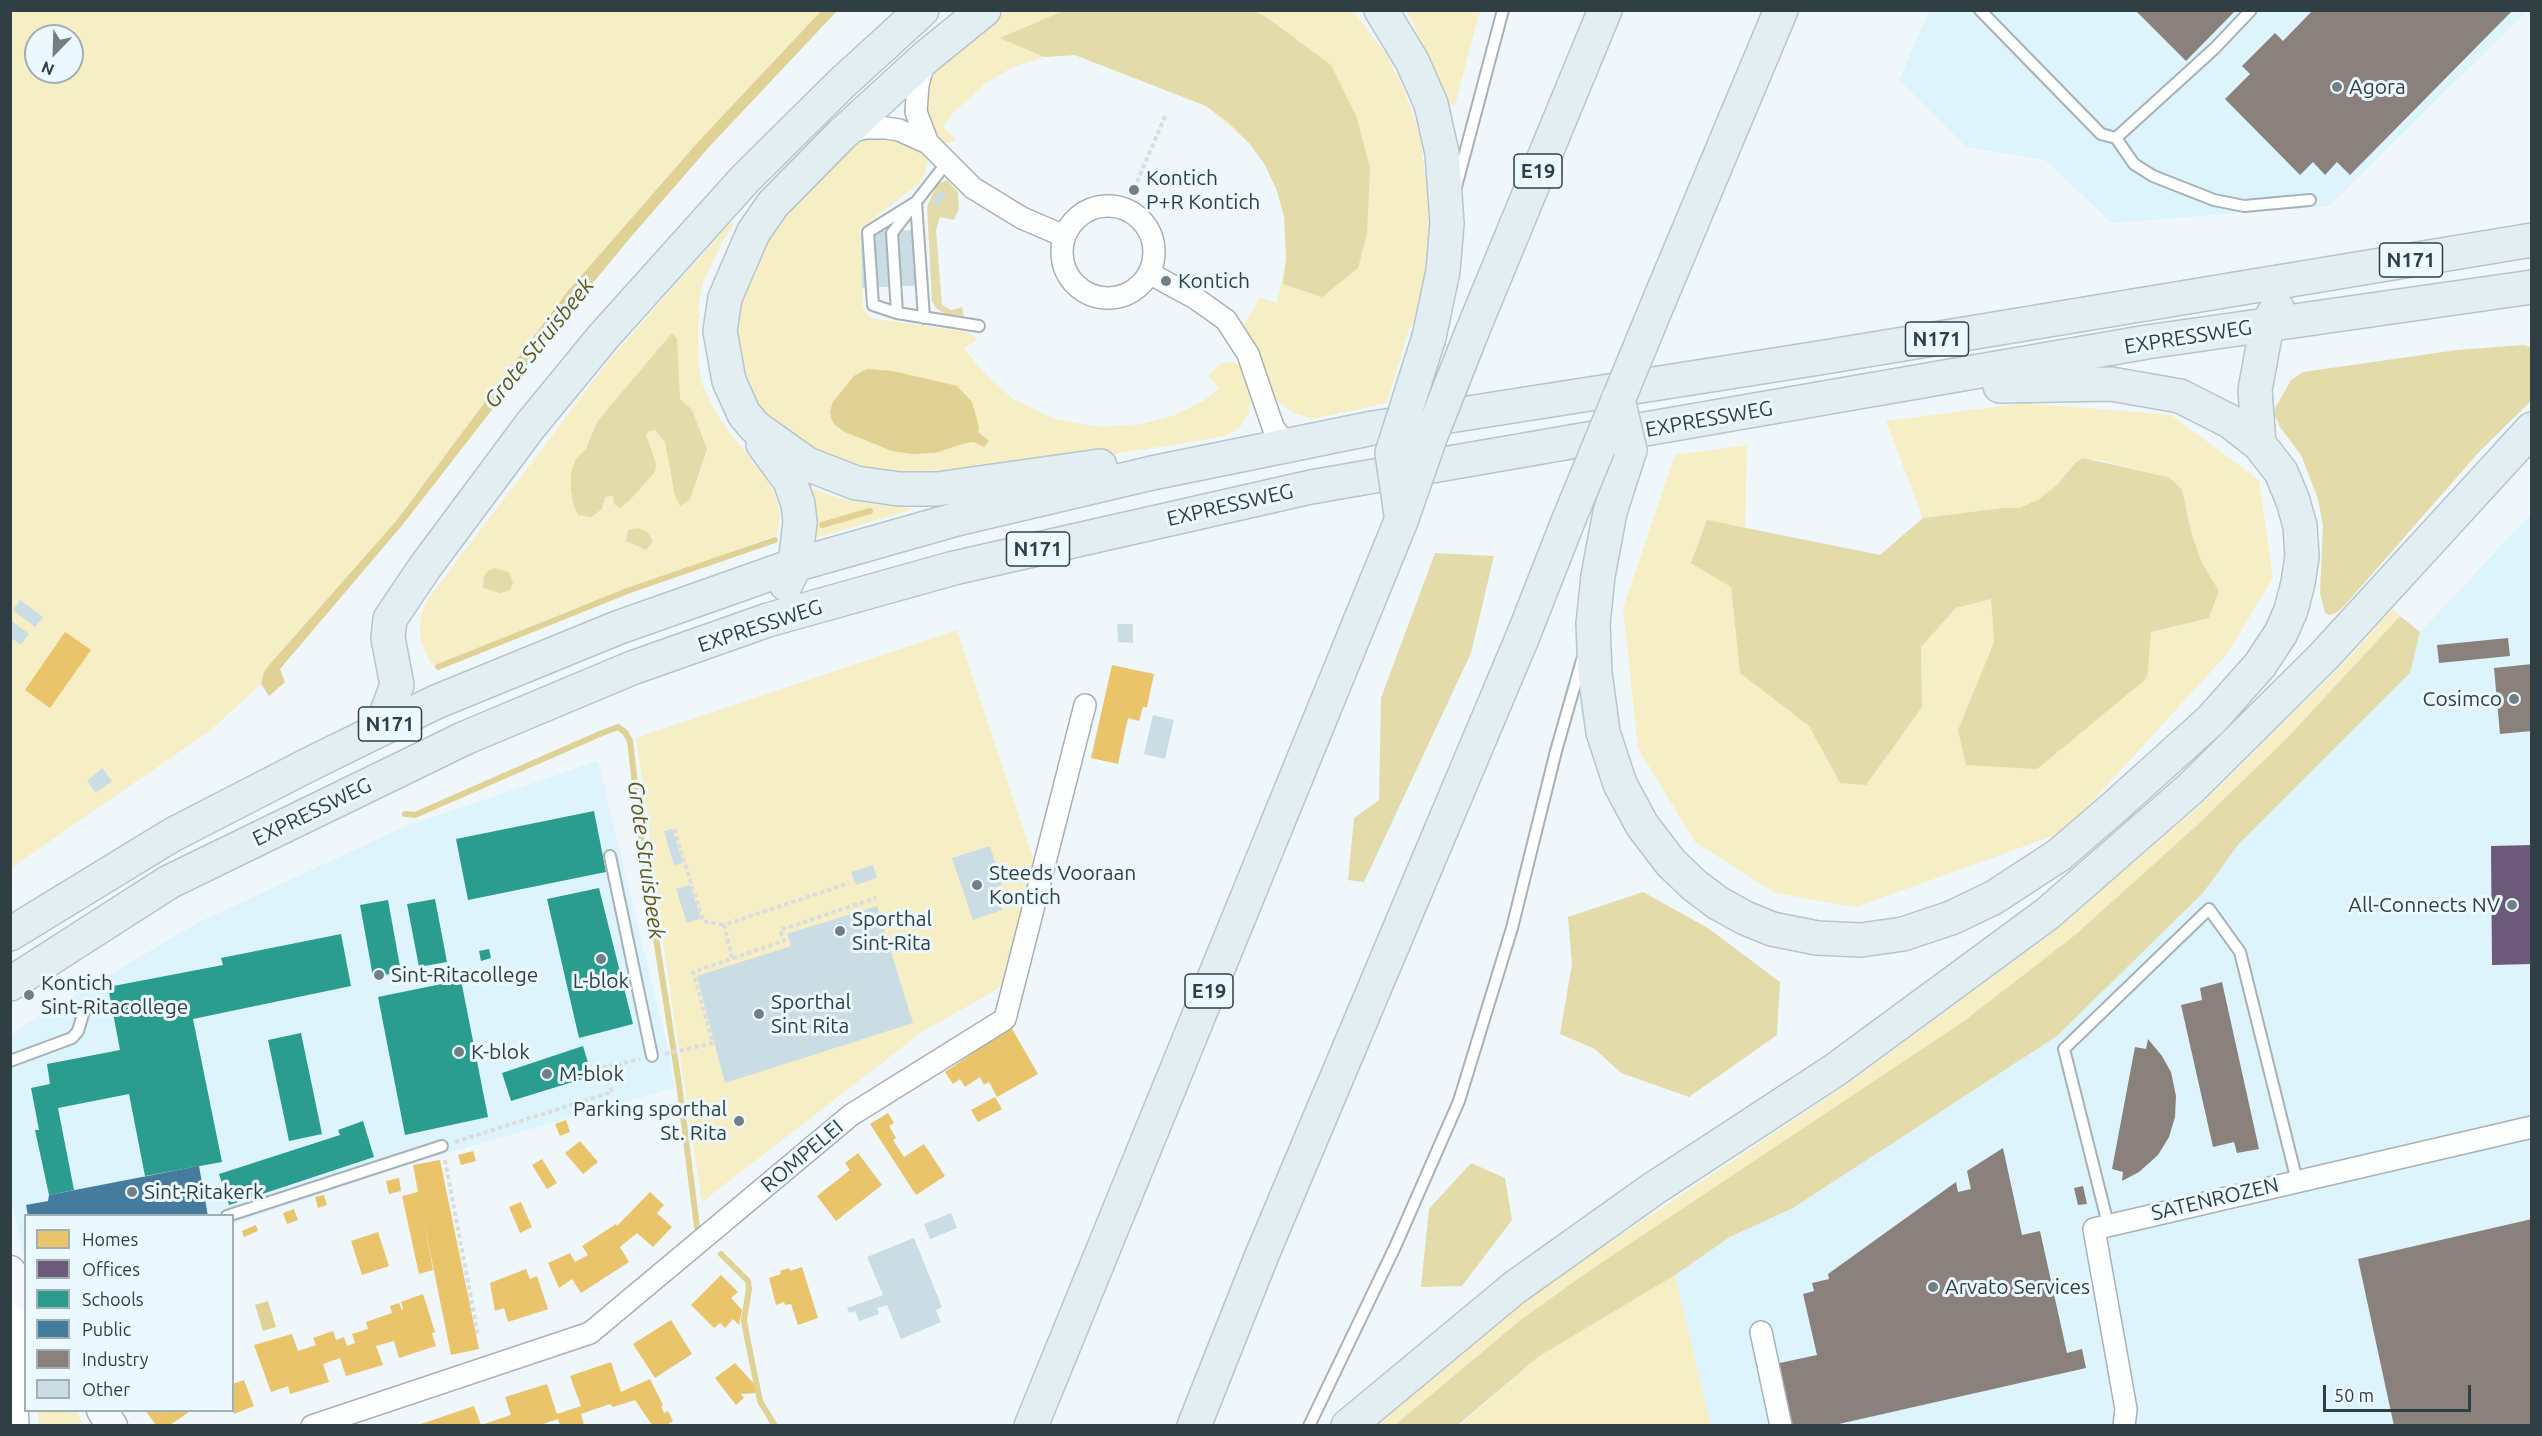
<!DOCTYPE html>
<style>
body{margin:0}
#map{position:relative;width:2542px;height:1436px;overflow:hidden;background:#f0f7fa;font-family:Ubuntu,sans-serif}
canvas{display:block}
.frame{position:absolute;inset:0;border:12px solid #303f44;pointer-events:none}
.legend{position:absolute;left:24px;top:1214px;width:210px;height:198px;box-sizing:border-box;background:#ebf9ff;border:2px solid #a0afb4;margin:0;padding:8px 10px;list-style:none;font-size:18px;color:#303f44}
.legend li{display:flex;align-items:center;gap:12px;height:30px}
.legend b{width:30px;border:2px solid #a0afb4}
.north{position:absolute;left:24px;top:24px;width:60px;height:60px;box-sizing:border-box;background:#ebf9ff;border:2px solid #a0afb4;border-radius:50%;rotate:203deg;font-size:16px;font-weight:700;line-height:24px;text-align:center;color:#303f44}
.north::after{content:'';display:block;margin:auto;width:21px;height:27px;background:#737f84;clip-path:polygon(50% 0,100% 100%,50% 72%,0 100%)}
.scale{position:absolute;left:2323px;top:1385px;width:148px;height:27px;box-sizing:border-box;border:3px solid #303f44;border-top:0;padding-left:8px;font-size:18px;line-height:21px;white-space:nowrap;color:#303f44;-webkit-text-stroke:4px #ebf9ff;paint-order:stroke}
</style>
<div id="map">
<canvas width="2542" height="1436"></canvas>
<div class="frame"></div>
<ul class="legend">
<li><b style="height:16px;background:#e9c46a"></b>Homes</li>
<li><b style="height:16px;background:#6d597a"></b>Offices</li>
<li><b style="height:16px;background:#2a9d8f"></b>Schools</li>
<li><b style="height:16px;background:#457b9d"></b>Public</li>
<li><b style="height:16px;background:#8a817c"></b>Industry</li>
<li><b style="height:16px;background:#cadde4"></b>Other</li>
</ul>
<div class="north">N</div>
<div class="scale">50 m</div>
</div>
<script>
const c = document.querySelector('canvas').getContext('2d');
c.lineJoin = 'round';
function fillPath(path, color) { c.fillStyle = color; c.fill(path, 'evenodd'); }
const poly = rows => new Path2D(rows.map(r => 'M' + r).join(''));
function stroke(path, color, width, dash) { c.strokeStyle = color; c.lineWidth = width; c.lineCap = dash ? 'butt' : 'round'; c.setLineDash(dash || []); c.stroke(path); }
function label(font, color, halo, rows, align = 'center') {
  c.font = font + ' Ubuntu,sans-serif'; c.lineWidth = 6; c.setLineDash([]); c.textBaseline = 'middle'; c.strokeStyle = halo; c.fillStyle = color; for (const [text, x, y, turn = 0] of rows) {
    c.save(); c.translate(x, y); c.rotate((+turn || 0) * Math.PI / 180); c.textAlign = isNaN(turn) ? turn : align; if (halo) c.strokeText(text, 0, 0); c.fillText(text, 0, 0); c.restore();
  }
}
const built = poly([
 [1929,11,2527,11,2329,206,2112,223,2045,160,1966,147,1899,80],
 [2531,514,2531,1425,1711,1425,1675,1275,1730,1237,1793,1208,2057,1036,2203,893,2238,845,2410,673,2420,632],
 [598,761,669,1053,674,1088,412,1163,233,1224,232,1216,26,1216,25,1260,11,1198,10,1037,21,1027,197,923,406,826]
]);
const green = poly([
 [11,11,821,11,698,142,567,292,397,520,270,664,264,672,261,684,211,730,11,868],
 [36,36,72,36,72,72,36,72],
 [1007,11,1352,11,1357,16,1388,57,1405,92,1420,136,1427,190,1429,232,1422,296,1415,325,1410,325,1387,403,1313,419,1294,413,1276,400,1262,360,1243,327,1259,298,1277,303,1286,259,1284,216,1277,191,1265,165,1249,143,1206,106,1075,55,1044,57,1013,67,986,83,954,112,943,127,957,140,947,143,941,142,934,136,926,110,925,95,930,80,940,63],
 [1404,11,1480,11,1455,105,1450,105,1410,17],
 [876,137,898,139,919,150,928,161,924,176,918,184,860,229,863,308,870,318,967,332,978,339,964,348,983,372,1013,399,1053,418,1097,427,1141,424,1173,416,1205,400,1219,388,1208,375,1220,364,1232,362,1242,366,1251,395,1249,413,1240,427,1228,435,1198,441,970,476,848,473,763,420,736,364,735,309,774,225,849,146,867,138],
 [731,222,734,224,722,242,703,282,699,302,698,360,701,381,712,406,730,433,766,477,776,498,780,517,777,535,566,612,436,665,431,664,421,642,420,630,421,614,428,599,610,359],
 [2025,403,2171,415,2259,480,2273,578,2227,654,2064,832,1856,907,1775,893,1695,842,1638,748,1623,608,1675,455,1747,445,1745,528,1707,521,1731,587,1740,673,1809,726,1840,783,1922,708,1921,647,1956,608,1991,599,1994,642,1958,730,2151,632,2209,618,2219,591,2202,563,2192,535,2182,489,2168,477,2095,459,2075,463,2058,484,2039,499,2021,508,2003,508,1923,518,1886,421],
 [811,488,841,499,878,505,910,508,911,510,815,538,815,512],
 [2392,609,2400,616,2289,736,2195,827,2075,935,1964,1021,1602,1262,1523,1318,1395,1425,1376,1426,1445,1363,1556,1278,1842,1088,2051,934,2198,807,2342,665],
 [957,630,1034,861,1010,974,998,989,922,1032,702,1202,650,857,648,818,636,738],
 [1675,1275,1711,1425,1459,1426,1538,1357],
 [38,1411,75,1411,83,1422,78,1425,39,1425]
]);
const forest = poly([
 [1251,10,1266,17,1331,65,1357,118,1370,168,1367,234,1358,268,1322,297,1283,284,1286,259,1285,234,1284,216,1277,191,1265,165,1249,143,1228,122,1206,106,1075,55,1044,57,1000,38,1063,11],
 [947,180,958,192,959,208,954,220,940,217,936,230,942,305,951,310,962,307,964,316,945,314,936,308,932,301,927,207,937,184],
 [672,333,677,339,680,399,692,410,707,449,690,499,680,506,675,496,665,442,655,430,649,431,646,435,656,464,655,472,629,501,620,508,614,504,613,496,609,496,605,497,602,509,591,517,578,515,573,504,571,489,571,472,576,459,586,449,597,422],
 [2523,345,2531,347,2531,401,2479,452,2345,605,2336,613,2329,615,2325,613,2320,593,2323,526,2318,499,2301,455,2280,427,2273,412,2291,380,2303,372,2457,350],
 [2083,458,2168,477,2182,489,2192,535,2202,563,2219,591,2209,618,2151,632,2147,678,2037,769,1966,765,1958,730,1994,642,1991,599,1956,608,1921,647,1922,707,1866,785,1840,783,1809,726,1740,673,1731,587,1691,563,1707,520,1880,555,1923,518,2003,508,2020,508,2039,499,2058,484,2075,463],
 [638,528,647,532,653,541,646,550,626,541,628,530],
 [1435,553,1494,556,1471,653,1364,882,1348,880,1354,818,1379,800,1381,698],
 [494,568,509,572,513,583,510,590,500,593,483,588,484,576,488,571],
 [2400,616,2420,632,2410,673,2238,845,2203,893,2057,1036,1793,1208,1730,1237,1675,1275,1538,1357,1458,1425,1395,1425,1523,1318,1602,1262,1964,1021,2075,935,2195,827,2289,736],
 [1643,892,1708,928,1780,982,1777,1035,1689,1097,1621,1073,1595,1049,1560,1034,1572,964,1568,917],
 [1471,1163,1505,1178,1512,1220,1462,1286,1421,1287,1429,1209]
]);
const water = poly([
 [821,11,837,11,709,147,630,238,554,330,404,523,280,669,285,682,269,696,261,684,264,672,270,664,397,520,567,292,698,142],
 [867,369,893,371,957,386,972,402,979,427,978,432,989,441,984,447,974,442,966,443,935,453,912,454,892,451,845,432,835,425,831,418,830,411,833,402,854,376],
 [268,1301,276,1327,263,1331,255,1305]
]);
const homes = poly([
 [65,632,91,650,50,708,25,690],
 [1112,665,1154,674,1147,707,1143,707,1139,721,1128,718,1118,764,1091,758],
 [1011,1027,1038,1074,997,1097,989,1082,984,1085,980,1077,965,1087,960,1079,953,1084,945,1072,973,1053,971,1049],
 [995,1097,1002,1109,978,1122,971,1110],
 [888,1113,894,1123,889,1126,896,1138,893,1140,904,1157,924,1144,945,1176,916,1195,870,1124],
 [566,1120,570,1132,560,1136,555,1124],
 [580,1141,598,1162,583,1174,565,1153],
 [473,1151,476,1161,461,1165,458,1155],
 [858,1153,882,1185,836,1221,817,1196,850,1170,845,1163],
 [542,1159,557,1183,547,1189,532,1165],
 [440,1160,479,1349,451,1355,424,1222,433,1270,419,1274,402,1196,418,1192,413,1165],
 [399,1178,401,1191,389,1194,386,1181],
 [650,1192,664,1205,657,1213,672,1227,653,1247,637,1233,620,1247,629,1262,581,1293,572,1279,559,1288,548,1263,570,1253,575,1262,588,1255,582,1246,616,1224,617,1226],
 [324,1195,327,1205,318,1208,315,1197],
 [521,1202,532,1227,520,1233,509,1207],
 [294,1209,298,1220,287,1224,283,1213],
 [256,1225,258,1231,244,1237,242,1231],
 [378,1232,389,1266,362,1275,351,1241],
 [802,1267,818,1318,798,1325,791,1304,785,1305,784,1302,776,1305,769,1278,781,1274,780,1271,789,1268,790,1271],
 [526,1269,530,1279,537,1276,548,1309,508,1322,504,1308,495,1311,490,1283],
 [721,1275,738,1292,731,1298,742,1310,739,1325,733,1319,725,1328,720,1323,714,1328,691,1305],
 [423,1294,435,1332,432,1333,436,1346,399,1358,394,1341,376,1346,383,1365,346,1376,340,1358,323,1364,329,1382,290,1394,288,1386,271,1392,254,1345,292,1334,298,1351,316,1345,313,1338,333,1331,336,1340,344,1337,347,1346,355,1343,352,1334,368,1329,366,1322,392,1313,390,1306,399,1303,402,1310,403,1309,401,1302],
 [671,1320,692,1354,655,1378,633,1344],
 [611,1362,621,1392,650,1379,663,1405,661,1406,664,1413,668,1411,673,1421,666,1425,652,1425,635,1400,613,1407,610,1404,581,1414,584,1425,560,1425,558,1419,540,1425,418,1425,474,1406,481,1425,511,1415,505,1397,547,1384,557,1414,581,1406,570,1376],
 [735,1363,756,1386,757,1393,741,1394,744,1398,736,1405,715,1378],
 [244,1380,254,1406,234,1414,232,1384],
 [145,1410,192,1410,170,1425,156,1425]
]);
const offices = poly([
 [2532,845,2532,964,2492,965,2491,846]
]);
const schools = poly([
 [594,811,606,872,468,900,456,839],
 [599,888,633,1024,579,1038,547,899],
 [435,899,447,962,419,967,407,904],
 [388,900,401,972,373,977,360,905],
 [341,934,351,986,193,1019,222,1162,145,1176,129,1094,58,1108,74,1190,49,1195,35,1130,39,1130,31,1088,50,1084,47,1064,120,1050,108,987,223,965,221,958],
 [489,949,491,958,481,961,479,951],
 [461,980,488,1117,405,1135,378,997],
 [301,1033,322,1134,289,1141,268,1040],
 [583,1046,592,1076,511,1101,502,1073],
 [363,1121,374,1157,229,1205,219,1174,340,1135,338,1130]
]);
const public = poly([
 [199,1166,208,1216,28,1216,26,1205,48,1201,49,1195]
]);
const industry = poly([
 [2135,10,2236,10,2186,61],
 [2313,10,2513,10,2350,175,2337,162,2325,175,2313,162,2300,175,2225,99,2250,74,2242,66,2275,33,2283,41],
 [2508,638,2510,656,2439,663,2437,645],
 [2532,664,2532,731,2500,734,2494,668],
 [2222,982,2259,1149,2237,1153,2234,1142,2213,1147,2181,1005,2202,1000,2200,988],
 [2148,1039,2162,1056,2171,1072,2176,1096,2175,1117,2169,1137,2158,1155,2139,1172,2122,1181,2123,1172,2112,1169,2135,1047,2146,1049],
 [2003,1148,2022,1235,2040,1231,2067,1353,2082,1349,2086,1368,1830,1426,1790,1426,1775,1364,1817,1355,1803,1294,1814,1291,1812,1283,1829,1279,1828,1274,1956,1182,1958,1192,1971,1189,1967,1171],
 [2083,1186,2087,1204,2078,1205,2074,1188],
 [2532,1219,2532,1426,2394,1426,2358,1259]
]);
const stream = poly([
 [822,525,870,511],
 [438,667,630,590,775,540],
 [405,814,415,815,602,733,618,727,625,732,630,741,644,862,679,1084,697,1227],
 [721,1254,748,1281,749,1289,744,1320,747,1337,760,1401,775,1426]
]);
const building = poly([
 [940,190,946,193,938,207,932,203],
 [924,230,926,285,862,288,861,231],
 [20,600,43,617,35,627,13,610],
 [10,620,29,634,21,645,10,637],
 [1117,624,1133,624,1133,643,1118,642],
 [1153,715,1174,720,1165,759,1144,754],
 [102,768,112,781,96,793,87,781],
 [672,829,683,863,674,865,664,831],
 [990,846,1002,885,994,888,1002,910,973,920,952,858],
 [873,865,877,878,856,885,851,872],
 [690,885,701,918,687,923,676,889],
 [877,906,913,1023,725,1083,697,976,791,946,787,934],
 [951,1213,957,1228,930,1239,924,1224],
 [914,1238,942,1307,936,1310,941,1322,901,1339,887,1305,877,1308,879,1314,859,1321,855,1311,849,1313,847,1308,883,1295,867,1257]
]);
const path = poly([
 [1134,189,1166,114],
 [674,829,703,921,724,925],
 [732,958,724,925,849,883],
 [665,1054,713,1043,693,972,784,941,780,930,876,898],
 [455,1142,612,1092,605,1067,640,1059],
 [445,1160,478,1335]
]);
const lane = poly([
 [1980,10,2101,134,2116,138,2215,48,2251,10],
 [2116,138,2134,164,2153,176,2214,200,2244,206,2310,200],
 [1456,187,1503,10],
 [916,202,868,232,873,305,897,313,979,326],
 [897,313,892,233,912,207],
 [924,318,916,202,948,161],
 [610,856,652,1056],
 [10,1061,72,1038,78,1031,84,1011],
 [227,1216,442,1146],
 [2108,1224,2064,1049,2209,909,2240,952,2297,1181],
 [1309,1426,1395,1247,1459,1101,1512,928,1556,751,1582,660]
]);
const street = poly([
 [925,59,918,85,916,112,928,143],
 [847,133,865,128,886,128,899,130,928,143,973,188,1022,218,1064,236],
 '1062 252a46 46 0 1 1 92 0a46 46 0 1 1-92 0Z',
 [1149,273,1195,298,1226,320,1248,354,1273,427,1286,445],
 [12,1275,18,1426],
 [1761,1332,1781,1426],
 [312,1426,590,1333,851,1115,1005,1019,1085,705],
 [2124,1426,2126,1409,2094,1229,2532,1127]
]);
const secondary = poly([
 [10,1271,26,1295],
 [102,1410,112,1426]
]);
const highway = poly([
 [984,10,926,57,842,134,773,204,753,233,725,298,720,331,729,381,744,414,755,427,807,464,856,483,899,489,937,489,1100,466],
 [1381,10,1412,61,1431,104,1442,153,1447,223,1443,271,1429,337],
 [1659,301,1781,10],
 [1472,332,1605,10],
 [763,444,790,481,798,504,800,522,795,565,786,584],
 [2259,444,2255,390,2267,325,2277,308],
 [1630,450,1610,512,1598,576,1593,624,1595,673,1603,732,1620,784,1642,825,1671,863,1694,885,1718,903,1745,918,1772,929,1817,938,1861,940,1903,934,1951,918,1993,898,2059,855,2118,804,2211,720,2260,665,2281,633,2291,610,2298,583,2302,556,2300,526,2293,501,2281,472,2259,444,2231,422,2180,396,2111,384,2000,386],
 [381,728,397,685,388,638,390,619,425,567,530,426,603,337,745,179,841,84,922,10],
 [10,934,172,835,308,765,436,702,617,628,795,565,957,519,1152,473,1373,428,1819,358,2532,240],
 [10,984,169,882,465,738,632,668,768,620,954,568,1311,487,2147,342,2532,287],
 [1031,1426,1401,521],
 [1194,1426,1262,1255,1523,636,1569,519],
 [1348,1426,1514,1288,1653,1189,1835,1070,2047,914,2190,789,2324,656,2532,429]
]);
const highwayBridge = poly([
 [1618,399,1630,450],
 [1401,515,1392,453,1429,337],
 [1569,519,1659,301],
 [1401,521,1430,438,1472,332]
]);
const markers = [
 [2337,87,6,"#737f84"],
 [1134,190,6,"#737f84"],
 [1166,281,6,"#737f84"],
 [2514,699,6,"#737f84"],
 [977,885,6,"#737f84"],
 [2512,905,6,"#737f84"],
 [840,931,6,"#737f84"],
 [601,959,6,"#737f84"],
 [379,975,6,"#737f84"],
 [29,995,6,"#737f84"],
 [759,1014,6,"#737f84"],
 [459,1052,6,"#737f84"],
 [547,1074,6,"#737f84"],
 [739,1121,6,"#737f84"],
 [132,1192,6,"#737f84"],
 [1933,1287,6,"#737f84"]
];
const shields = [
 [1538,171,48],
 [2411,260,63],
 [1937,339,63],
 [1038,549,63],
 [390,724,63],
 [1209,991,48]
];
const shieldNames = [
 ["E19",1538,171],
 ["N171",2411,260],
 ["N171",1937,339],
 ["N171",1038,549],
 ["N171",390,724],
 ["E19",1209,991]
];
const poiNames = [
 ["Agora",2349,87],
 ["Kontich",1146,178],
 ["P+R Kontich",1146,202],
 ["Kontich",1178,281],
 ["Cosimco",2502,699,"right"],
 ["Steeds Vooraan",989,873],
 ["Kontich",989,897],
 ["All-Connects NV",2500,905,"right"],
 ["Sporthal",852,919],
 ["Sint-Rita",852,943],
 ["Sint-Ritacollege",391,975],
 ["L-blok",601,981,"center"],
 ["Kontich",41,983],
 ["Sint-Ritacollege",41,1007],
 ["Sporthal",771,1002],
 ["Sint Rita",771,1026],
 ["K-blok",471,1052],
 ["M-blok",559,1074],
 ["Parking sporthal",727,1109,"right"],
 ["St. Rita",727,1133,"right"],
 ["Sint-Ritakerk",144,1192],
 ["Arvato Services",1945,1287]
];
const streetNames = [
 ["EXPRESSWEG",2188,337,-9],
 ["EXPRESSWEG",1709,419,-10],
 ["EXPRESSWEG",1230,505,-13],
 ["EXPRESSWEG",760,626,-18],
 ["EXPRESSWEG",312,812,-26],
 ["ROMPELEI",802,1156,-40],
 ["SATENROZEN",2215,1199,-13]
];
const waterNames = [
 ["Grote Struisbeek",539,343,-51],
 ["Grote Struisbeek",646,860,82]
];
fillPath(built, '#ddf4fd');
fillPath(green, '#f6eec4');
fillPath(forest, '#e4dbab');
fillPath(water, '#dfd294');
fillPath(homes, '#e9c46a');
fillPath(offices, '#6d597a');
fillPath(schools, '#2a9d8f');
fillPath(public, '#457b9d');
fillPath(industry, '#8a817c');
stroke(stream, '#dfd294', 6);
fillPath(building, '#cadde4');
stroke(lane, '#a8b1b5', 14);
stroke(street, '#a8b1b5', 24);
stroke(secondary, '#a8b1b5', 33);
stroke(highway, '#b7c5ca', 36);
stroke(path, '#dadddd', 4, [4.5, 3]);
stroke(lane, '#fdfefe', 10);
stroke(street, '#fdfefe', 21);
stroke(secondary, '#f5f9fb', 30);
stroke(highway, '#e3eef2', 33);
stroke(highwayBridge, '#b7c5ca', 36, []);
stroke(highwayBridge, '#e3eef2', 33);
for (const [x, y, r, color] of markers) { const dot = new Path2D(); dot.arc(x, y, r, 0, 2 * Math.PI); c.fillStyle = color; c.fill(dot); stroke(dot, '#ebf9ff', 2); }
for (const [x, y, w] of shields) { const box = new Path2D(); box.roundRect(x - w / 2, y - 17, w, 34, 4.5); c.fillStyle = '#ebf9ff'; c.fill(box); stroke(box, '#303f44', 1.5); }
label('bold 20px', '#303f44', null, shieldNames);
label('21px', '#303f44', '#ebf9ff', poiNames, 'left');
label('21px', '#303f44', '#ebf9ff', streetNames);
label('italic 22px', '#655612', '#ebf9ff', waterNames);
</script>
